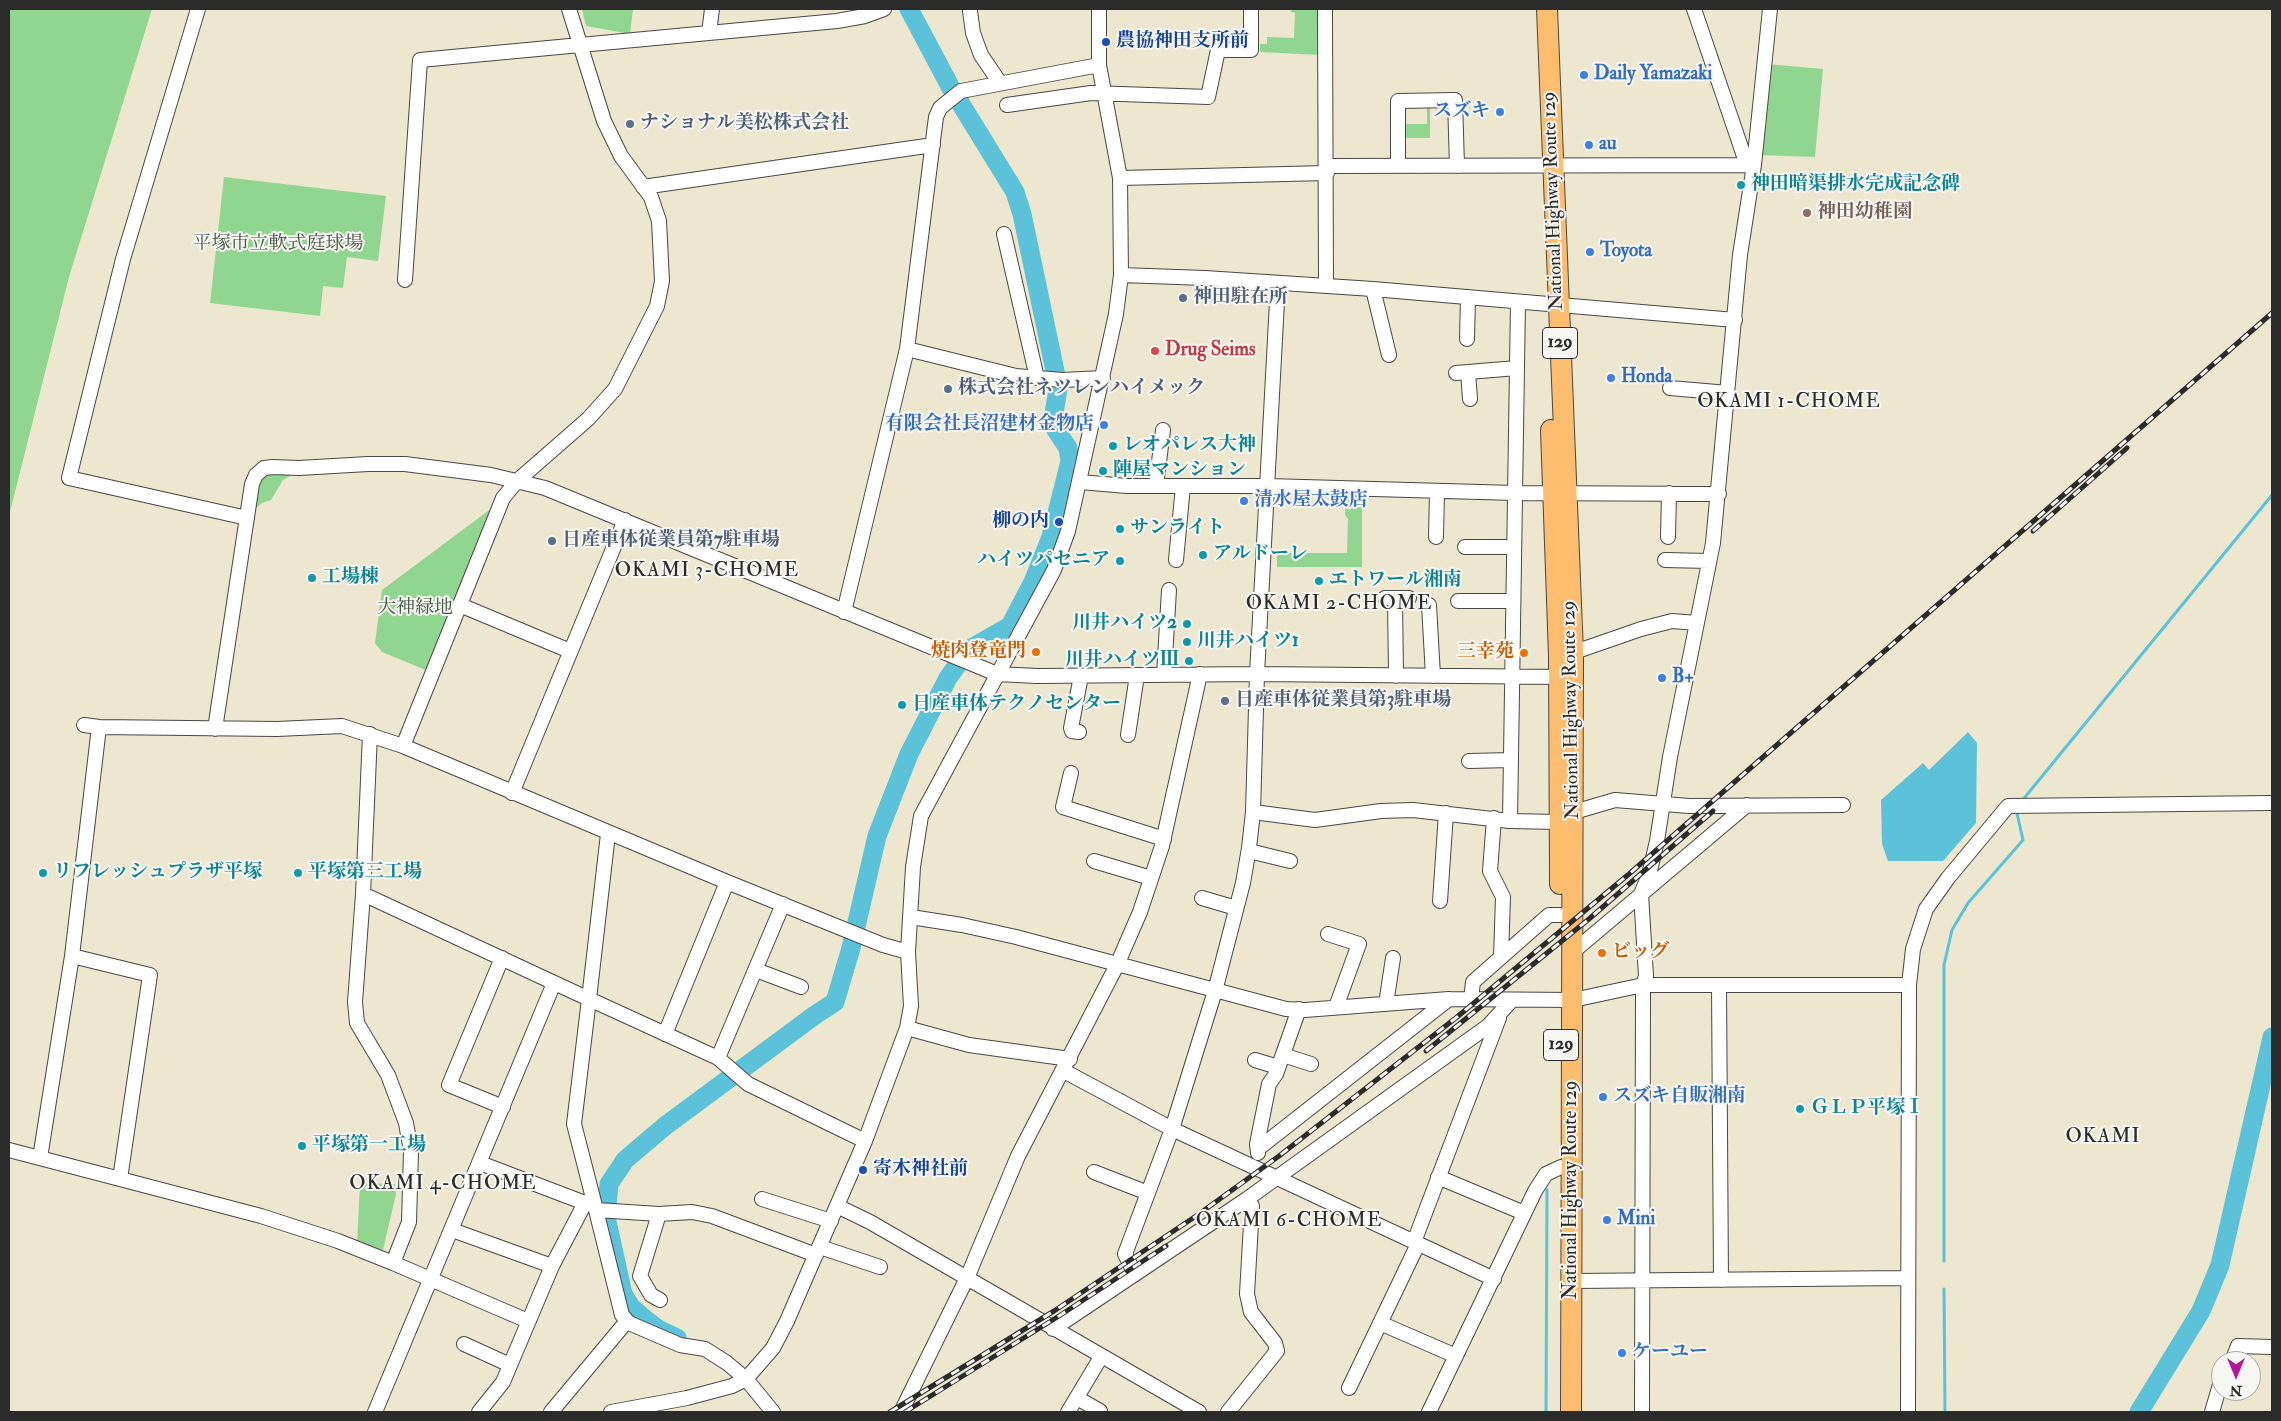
<!DOCTYPE html>
<meta charset="utf-8">
<style>
body{margin:0}
#map{position:relative;width:2281px;height:1421px;overflow:hidden;background:#eee7cf;font-family:"IM FELL Double Pica",serif}
canvas{display:block}
.frame{position:absolute;inset:0;border:10px solid #2b2b2b;pointer-events:none}
.north{position:absolute;left:2211px;top:1351px;width:50px;height:50px;box-sizing:border-box;background:#f6f6f2;border:1px solid #a5a5a2;border-radius:50%;rotate:180deg;font-size:14px;font-weight:700;line-height:20px;text-align:center;color:#2b2b2b}
.north::after{content:'';display:block;margin:auto;width:18px;height:22px;background:#b5179e;clip-path:polygon(50% 0,100% 100%,50% 72%,0 100%)}
</style>
<div id="map">
<canvas width="2281" height="1421"></canvas>
<div class="frame"></div>
<div class="north">N</div>
</div>
<script>
const c = document.querySelector('canvas').getContext('2d');
c.lineJoin = 'round';
function fillPath(path, color) { c.fillStyle = color; c.fill(path, 'evenodd'); }
const poly = rows => new Path2D(rows.map(r => 'M' + r).join(''));
function stroke(path, color, width, dash) { c.strokeStyle = color; c.lineWidth = width; c.lineCap = dash ? 'butt' : 'round'; c.setLineDash(dash || []); c.stroke(path); }
function label(font, color, halo, rows, align = 'center') {
  c.font = font + ' "IM FELL Double Pica","Noto Serif JP",serif'; c.lineWidth = 4; c.setLineDash([]); c.textBaseline = 'middle'; c.strokeStyle = halo; c.fillStyle = color; for (const [text, x, y, turn = 0] of rows) {
    c.save(); c.translate(x, y); c.rotate((+turn || 0) * Math.PI / 180); c.textAlign = isNaN(turn) ? turn : align; if (halo) c.strokeText(text, 0, 0); c.fillText(text, 0, 0); c.restore();
  }
}
const green = poly([
 [9,9,152,9,69,277,9,516],
 [582,9,633,9,630,34,586,26],
 [1291,9,1320,9,1320,55,1260,52,1260,44,1267,44,1267,37,1294,38,1295,13,1291,12],
 [1767,64,1823,69,1815,157,1758,155],
 [1427,104,1430,104,1430,138,1399,138,1399,124,1427,124],
 [224,177,386,196,378,261,347,257,343,288,323,286,320,316,210,303],
 [276,473,292,475,283,480,271,500,262,503,254,510,259,480,266,474],
 [1345,493,1362,493,1362,567,1277,567,1277,553,1347,553,1348,519,1345,515],
 [496,505,428,671,382,652,375,643,382,590],
 [360,1183,395,1184,396,1194,383,1250,357,1243]
]);
const water = poly([
 [1968,732,1977,743,1976,823,1943,861,1888,861,1882,844,1881,800,1923,763,1929,770]
]);
const stream = poly([
 [2021,802,2272,495],
 [1944,1261,1944,965,1952,930,1968,903,2023,840,2016,809],
 [1944,1289,1945,1412],
 [1546,1412,1547,1190]
]);
const river = poly([
 [677,1338,658,1329,645,1319,631,1307,623,1294,606,1217,609,1184,625,1160,665,1126,815,1015,835,1002,851,948,877,836,909,754,948,678,968,650,1010,626,1033,582,1051,537,1070,461,1068,448,1056,430,1053,419,1058,389,1055,371,1022,214,1015,192,951,88,909,9],
 [2139,1412,2201,1311,2220,1265,2272,1037]
]);
const minor = poly([
 [198,9,123,259,69,478,247,518],
 [1325,9,1326,286],
 [1694,9,1747,165],
 [970,11,973,33,981,55,1000,83],
 [709,33,712,9],
 [1007,105,1091,93,1208,97,1218,50,1251,50,1251,9],
 [1327,166,1754,165],
 [1398,166,1398,101,1455,100,1457,166],
 [1120,178,1327,173],
 [643,187,933,145],
 [1004,234,1037,378],
 [1121,275,1205,278,1373,289,1735,320],
 [405,280,420,60,837,21,865,16,884,9],
 [1373,289,1389,355],
 [1467,339,1468,297],
 [907,349,1016,376,1062,380,1103,378],
 [1468,372,1470,399],
 [1456,373,1517,368],
 [1670,388,1728,393],
 [1080,482,1127,486,1268,486,1515,493,1719,494],
 [1156,486,1163,430],
 [1436,537,1437,491],
 [1668,537,1669,493],
 [1465,547,1514,547],
 [1176,560,1183,486],
 [1665,560,1709,561],
 [1385,598,1409,598],
 [1395,598,1396,676],
 [1458,601,1513,601],
 [460,605,570,651],
 [1429,605,1433,676],
 [844,612,907,349,936,117,940,108,961,91,1099,65],
 [1566,655,1641,629,1672,621,1697,623],
 [1164,675,1169,590],
 [84,725,99,727],
 [215,729,252,484,256,475,264,468,273,467,299,468,368,464,405,464,491,475,545,488,997,674,1037,676,1257,674,1567,677],
 [1079,732,1072,731,1071,728,1081,676],
 [370,734,363,894,355,1002,357,1023,388,1075,406,1123,411,1151,409,1222,393,1263,528,1321],
 [1128,735,1137,675],
 [403,746,503,498,517,481,588,419,615,389,657,306,662,281,659,221,651,197,621,156,604,121,569,9],
 [1469,761,1511,760],
 [1071,773,1063,807,1164,839],
 [512,793,625,520],
 [1253,812,1315,820,1381,811,1413,810,1510,821,1559,822],
 [1574,812,1615,800,1689,806,1843,805],
 [1494,818,1490,871,1503,897,1501,957],
 [1510,821,1518,302],
 [1249,851,1290,861],
 [1094,861,1151,878],
 [363,894,589,999,608,834],
 [1202,898,1236,908],
 [1440,901,1446,813],
 [911,917,962,925,1016,937,1286,1009,1305,1010,1449,999,1573,1000,1643,985,1646,976,1641,894,1649,875,1657,841,1670,757,1713,543,1740,255,1754,165,1770,9],
 [1328,934,1359,944,1336,1007],
 [1574,951,1747,805],
 [502,958,449,1085,503,1107],
 [756,970,801,987],
 [1719,985,1721,1280],
 [1471,999,1473,982,1549,915,1560,915],
 [1386,1004,1393,958],
 [907,1028,969,1045,1070,1059],
 [665,1034,727,882],
 [1283,1055,1311,1064],
 [718,1058,783,904],
 [1255,1060,1278,1067],
 [1064,1071,1172,1129,1494,1279],
 [1259,1148,1449,999],
 [9,1150,120,1179,150,975,72,956],
 [1258,1153,1257,1144,1269,1084,1276,1074,1299,1009],
 [40,1158,72,956,99,727,277,729,342,726,403,746,727,882,883,945,908,952],
 [480,1163,585,1203],
 [1094,1172,1148,1193],
 [1438,1177,1524,1213],
 [120,1179,261,1216,338,1241,393,1263],
 [593,1198,574,1124,589,999,718,1058,748,1084,865,1141],
 [762,1199,831,1221],
 [837,1206,870,1222,1199,1412],
 [597,1210,659,1214,692,1212,712,1216,816,1255],
 [659,1214,640,1276,651,1295,660,1300],
 [452,1230,552,1266],
 [1414,1242,1499,1018],
 [820,1247,880,1267],
 [1135,1274,1125,1254,1172,1129,1215,991,1243,883,1249,848,1253,812,1257,674,1278,283],
 [1572,1281,1908,1278],
 [1380,1323,1456,1356],
 [1053,1329,1247,1199,1488,1026,1512,1000],
 [464,1344,510,1365],
 [2232,1361,2238,1346,2272,1347],
 [1349,1388,1418,1244],
 [1077,1398,1100,1411],
 [375,1412,554,983],
 [479,1412,503,1382,552,1266,585,1203,593,1198,622,1315,629,1323,680,1345,705,1349,727,1363,746,1379,773,1412],
 [551,1412,627,1321],
 [611,1412,687,1398,732,1386,746,1379,773,1348,787,1321,865,1141,907,1028,911,1006,908,952,913,867,921,816,1054,570,1068,531,1116,314,1121,275,1120,178,1099,65,1099,9],
 [901,1412,967,1278,1018,1156,1117,965,1140,912,1162,846,1200,674],
 [1068,1412,1101,1357],
 [1228,1412,1277,1351,1275,1343,1251,1312,1247,1294,1252,1206,1247,1199],
 [1429,1412,1535,1191,1546,1174,1561,1167],
 [1642,1412,1643,985,1909,985],
 [1908,1412,1909,985,1913,949,1926,909,1948,878,2008,806,2272,803],
 [2212,1412,2221,1381]
]);
const highway = poly([
 [1547,9,1573,653,1571,1412],
 [1551,430,1559,656,1560,884]
]);
const rail = poly([
 [2033,531,2127,448],
 [1426,1051,1589,919,1713,811],
 [890,1412,1054,1311,1199,1214,1279,1156,1457,1017,1629,874,2272,313],
 [905,1412,1059,1316,1166,1246]
]);
const markers = [
 [1106,42,5,"#1a4fb4"],
 [1584,75,5,"#3f7fe0"],
 [1500,112,5,"#3f7fe0"],
 [630,124,5,"#5c6f8a"],
 [1589,145,5,"#3f7fe0"],
 [1741,185,5,"#0f9aa8"],
 [1807,213,5,"#8d6e63"],
 [1590,252,5,"#3f7fe0"],
 [1183,298,5,"#5c6f8a"],
 [1155,351,5,"#e0444e"],
 [1611,378,5,"#3f7fe0"],
 [948,389,5,"#5c6f8a"],
 [1104,425,5,"#3f7fe0"],
 [1113,446,5,"#0f9aa8"],
 [1103,471,5,"#0f9aa8"],
 [1244,501,5,"#3f7fe0"],
 [1059,522,5,"#1a4fb4"],
 [1120,529,5,"#0f9aa8"],
 [552,541,5,"#5c6f8a"],
 [1203,555,5,"#0f9aa8"],
 [1120,561,5,"#0f9aa8"],
 [312,578,5,"#0f9aa8"],
 [1319,581,5,"#0f9aa8"],
 [1187,624,5,"#0f9aa8"],
 [1187,642,5,"#0f9aa8"],
 [1036,652,5,"#e8710a"],
 [1524,653,5,"#e8710a"],
 [1189,661,5,"#0f9aa8"],
 [1662,678,5,"#3f7fe0"],
 [1225,701,5,"#5c6f8a"],
 [902,705,5,"#0f9aa8"],
 [43,873,5,"#0f9aa8"],
 [298,873,5,"#0f9aa8"],
 [1602,953,5,"#e8710a"],
 [1603,1097,5,"#3f7fe0"],
 [1800,1109,5,"#0f9aa8"],
 [302,1146,5,"#0f9aa8"],
 [863,1170,5,"#1a4fb4"],
 [1607,1220,5,"#3f7fe0"],
 [1622,1353,5,"#3f7fe0"]
];
const shields = [
 [1560,343,35],
 [1561,1045,35]
];
const shieldNames = [
 ["129",1560,343],
 ["129",1561,1045]
];
const transitNames = [
 ["農協神田支所前",1116,42],
 ["柳の内",1049,522,"right"],
 ["寄木神社前",873,1170]
];
const shopNames = [
 ["Daily Yamazaki",1594,75],
 ["スズキ",1490,112,"right"],
 ["au",1599,145],
 ["Toyota",1600,252],
 ["Honda",1621,378],
 ["有限会社長沼建材金物店",1094,425,"right"],
 ["清水屋太鼓店",1254,501],
 ["B+",1672,678],
 ["スズキ自販湘南",1613,1097],
 ["Mini",1617,1220],
 ["ケーユー",1632,1353]
];
const serviceNames = [
 ["ナショナル美松株式会社",640,124],
 ["神田駐在所",1193,298],
 ["株式会社ネツレンハイメック",958,389],
 ["日産車体従業員第7駐車場",562,541],
 ["日産車体従業員第3駐車場",1235,701]
];
const cultureNames = [
 ["神田暗渠排水完成記念碑",1751,185],
 ["レオパレス大神",1123,446],
 ["陣屋マンション",1113,471],
 ["サンライト",1130,529],
 ["アルドーレ",1213,555],
 ["ハイツパセニア",1110,561,"right"],
 ["工場棟",322,578],
 ["エトワール湘南",1329,581],
 ["川井ハイツ2",1177,624,"right"],
 ["川井ハイツ1",1197,642],
 ["川井ハイツⅢ",1179,661,"right"],
 ["日産車体テクノセンター",912,705],
 ["リフレッシュプラザ平塚",53,873],
 ["平塚第三工場",308,873],
 ["ＧＬＰ平塚Ⅰ",1810,1109],
 ["平塚第一工場",312,1146]
];
const streetNames = [
 ["National Highway Route 129",1554,201,-92],
 ["National Highway Route 129",1572,710,-91],
 ["National Highway Route 129",1572,1190,-90]
];
const educationNames = [
 ["神田幼稚園",1817,213]
];
const parkNames = [
 ["平塚市立軟式庭球場",278,245],
 ["大神緑地",415,609]
];
const healthNames = [
 ["Drug Seims",1165,351]
];
const foodNames = [
 ["焼肉登竜門",1026,652],
 ["三幸苑",1514,653],
 ["ビッグ",1612,953,"left"]
];
const neighbourhoodNames = [
 ["OKAMI 1-CHOME",1789,403],
 ["OKAMI 3-CHOME",707,572],
 ["OKAMI 2-CHOME",1339,605],
 ["OKAMI",2103,1138],
 ["OKAMI 4-CHOME",443,1185],
 ["OKAMI 6-CHOME",1289,1222]
];
fillPath(green, '#91d690');
fillPath(water, '#5cc2d9');
stroke(stream, '#5cc2d9', 3);
stroke(river, '#5cc2d9', 19);
stroke(minor, '#484744', 16);
stroke(highway, '#484744', 22);
stroke(minor, '#fff', 14);
stroke(highway, '#fcbd6f', 20);
stroke(rail, '#2b2b2b', 5);
stroke(rail, '#f6f6f2', 3, [9]);
for (const [x, y, r, color] of markers) { const dot = new Path2D(); dot.arc(x, y, r, 0, 2 * Math.PI); c.fillStyle = color; c.fill(dot); stroke(dot, '#f6f6f2', 2); }
for (const [x, y, w] of shields) { const box = new Path2D(); box.roundRect(x - w / 2, y - 15.5, w, 31, 4); c.fillStyle = '#f6f6f2'; c.fill(box); stroke(box, '#2b2b2b', 1); }
label('bold 18px', '#2b2b2b', null, shieldNames);
label('bold 19px', '#164399', '#f6f6f2', transitNames, 'left');
label('bold 19px', '#366cbe', '#f6f6f2', shopNames, 'left');
label('bold 19px', '#4e5e75', '#f6f6f2', serviceNames, 'left');
label('bold 19px', '#0d838f', '#f6f6f2', cultureNames, 'left');
label('19px', '#2b2b2b', '#f6f6f2', streetNames);
label('bold 19px', '#785e54', '#f6f6f2', educationNames, 'left');
label('19px', '#445644', '#f6f6f2', parkNames);
label('bold 19px', '#be3a42', '#f6f6f2', healthNames, 'left');
label('bold 19px', '#c56008', '#f6f6f2', foodNames, 'right');
c.letterSpacing = '1px';
label('20px', '#2b2b2b', '#f6f6f2', neighbourhoodNames);
c.letterSpacing = '0px';
</script>
